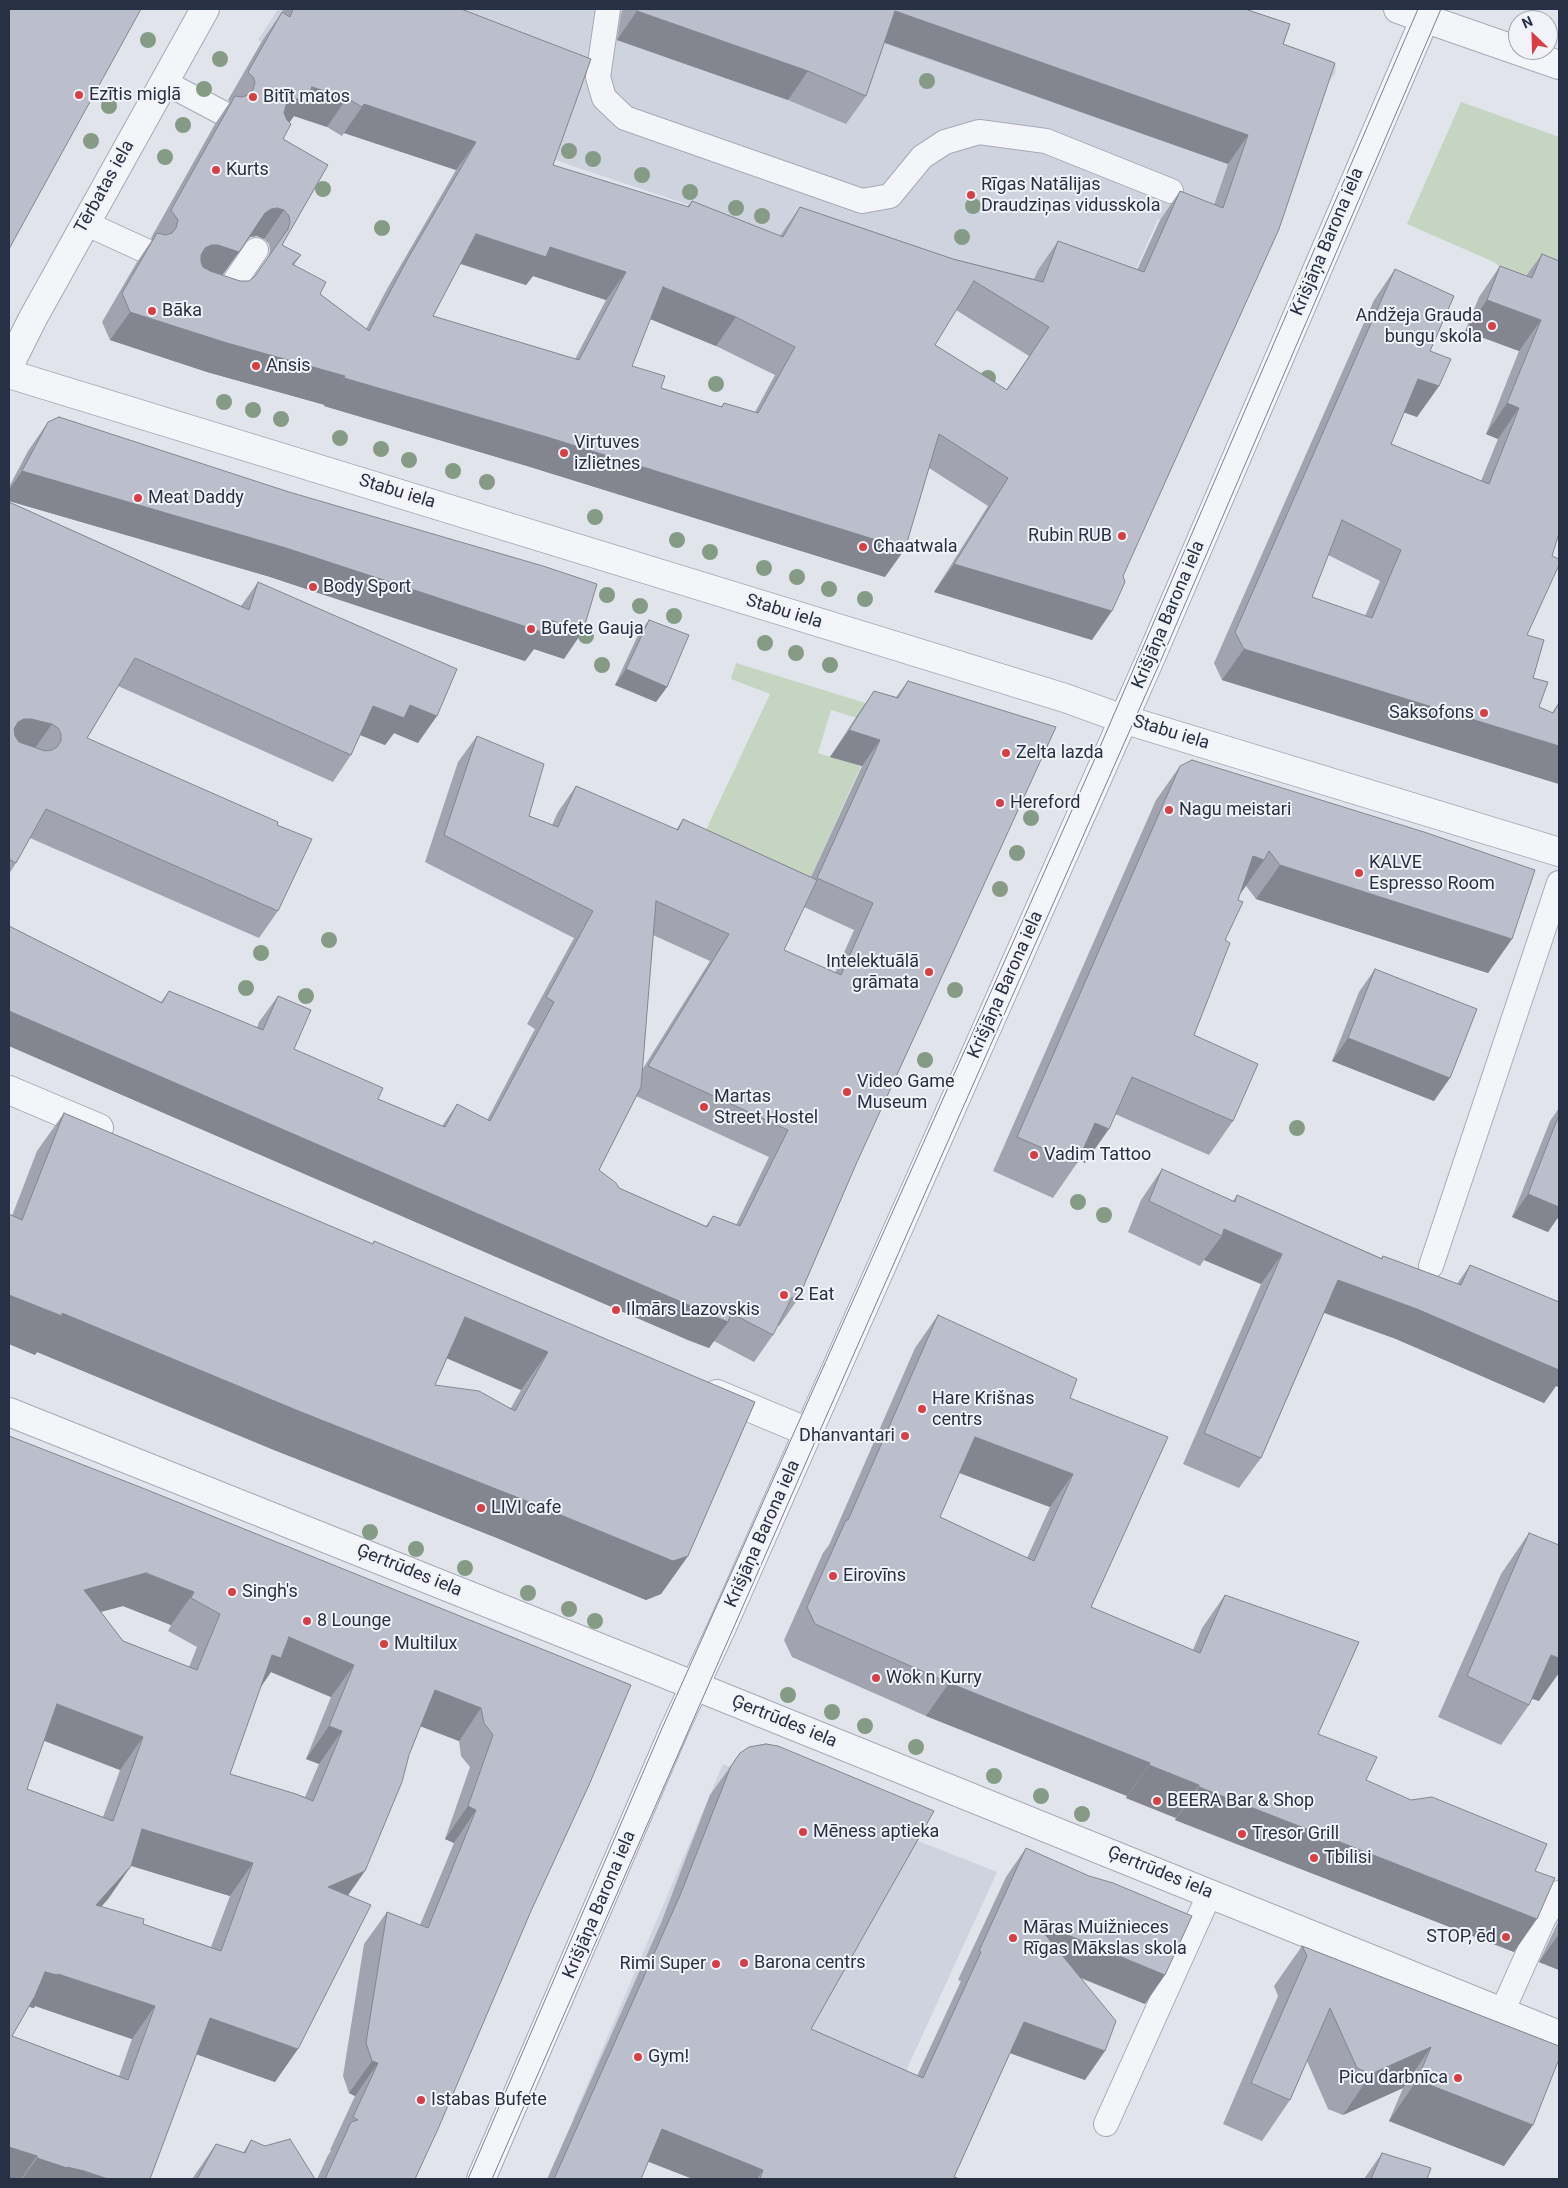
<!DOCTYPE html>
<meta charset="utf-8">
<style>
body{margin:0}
#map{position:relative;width:1568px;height:2188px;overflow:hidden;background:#e1e4eb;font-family:Roboto,sans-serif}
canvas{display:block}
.frame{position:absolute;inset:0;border:10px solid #283044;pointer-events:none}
.north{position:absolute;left:1508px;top:10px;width:50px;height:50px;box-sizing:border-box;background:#f1f3f8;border:1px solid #a1a5b0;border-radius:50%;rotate:336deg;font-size:14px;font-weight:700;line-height:20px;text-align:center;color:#283044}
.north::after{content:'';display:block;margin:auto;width:18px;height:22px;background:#d73f47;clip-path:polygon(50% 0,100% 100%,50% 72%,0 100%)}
</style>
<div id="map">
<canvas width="1568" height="2188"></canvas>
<div class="frame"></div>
<div class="north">N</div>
</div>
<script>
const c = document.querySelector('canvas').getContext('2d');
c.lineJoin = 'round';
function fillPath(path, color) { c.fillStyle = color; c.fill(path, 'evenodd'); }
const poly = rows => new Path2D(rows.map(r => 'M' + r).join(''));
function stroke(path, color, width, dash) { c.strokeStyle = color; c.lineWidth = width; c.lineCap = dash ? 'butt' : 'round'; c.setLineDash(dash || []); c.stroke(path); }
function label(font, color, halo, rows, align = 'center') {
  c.font = font + ' Roboto,sans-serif'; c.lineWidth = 4; c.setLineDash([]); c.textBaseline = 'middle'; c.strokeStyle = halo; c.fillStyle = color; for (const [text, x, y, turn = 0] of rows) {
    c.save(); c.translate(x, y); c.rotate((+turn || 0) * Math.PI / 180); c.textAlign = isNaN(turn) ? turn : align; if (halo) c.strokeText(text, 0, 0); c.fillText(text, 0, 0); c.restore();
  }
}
const built = poly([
 [278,9,1183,9,1333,61,1336,66,1335,74,1197,235,1158,219,1103,344,546,157,258,40],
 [723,1764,997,1872,858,2176,714,2168,573,2118]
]);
const green = poly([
 [1461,102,1559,137,1559,292,1520,284,1494,262,1407,224],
 [736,663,888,710,880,725,831,710,818,753,861,766,810,879,705,832,770,694,731,679]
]);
const service = poly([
 [608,9,598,77,604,98,625,118,862,201,890,196,922,157,945,142,979,132,1046,141,1171,191],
 [164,82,221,112],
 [85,223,144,250],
 [212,293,224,297,256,250],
 [1431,1266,1559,883],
 [1502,2012,1543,1920,1559,1893],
 [1106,2124,1210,1893]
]);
const minor = poly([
 [1398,9,1559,65],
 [9,366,33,318,205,9],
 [9,374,883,642,1065,698,1123,719,1559,852],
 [9,1090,99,1128],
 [717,1394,808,1432],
 [9,1412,643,1665,1559,2035]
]);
const tertiary = poly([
 [481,2179,674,1730,722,1627,1151,657,1429,9]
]);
const tram = poly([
 [468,2179,663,1726,1093,763,1418,9],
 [492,2179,818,1435,1161,660,1441,9]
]);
const trees = [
 [148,40],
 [220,59],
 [927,81],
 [204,89],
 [109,106],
 [183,125],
 [91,141],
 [569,151],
 [165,157],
 [593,159],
 [642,175],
 [323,189],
 [690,192],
 [973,206],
 [736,208],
 [762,216],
 [382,228],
 [962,237],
 [988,378],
 [716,384],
 [224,402],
 [253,410],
 [281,419],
 [340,438],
 [381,449],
 [409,460],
 [453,471],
 [487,482],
 [595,517],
 [677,540],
 [710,552],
 [764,568],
 [797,577],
 [829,589],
 [607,595],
 [865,599],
 [640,606],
 [674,616],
 [586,636],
 [765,643],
 [796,653],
 [602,665],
 [830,665],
 [1031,818],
 [1017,853],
 [1000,889],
 [329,940],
 [261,953],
 [246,988],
 [955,990],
 [306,996],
 [925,1060],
 [1297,1128],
 [1078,1202],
 [1104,1215],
 [370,1532],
 [416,1549],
 [465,1568],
 [528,1593],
 [569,1609],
 [595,1621],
 [788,1695],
 [832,1712],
 [865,1726],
 [916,1747],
 [994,1776],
 [1041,1796],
 [1082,1814]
];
const wall = poly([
 [283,9,461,9,553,165,687,207,692,201,780,236,800,207,953,259,1034,279,1038,270,1058,241,1137,270,1160,220,1180,191,1214,205,1228,164,884,43,866,96,846,124,788,100,617,40,621,14,623,9,1245,9,1290,24,1092,640,934,592,988,506,929,468,885,577,527,466,324,406,325,405,207,372,110,340,102,322,137,262,152,240,151,238,215,124,230,102,228,100,262,41,282,12],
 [294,116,327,127,342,136,344,133,456,170,387,289,366,329,320,294,294,265,301,255,282,245,328,165,283,139,289,122],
 [257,236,264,239,269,244,270,251,268,257,254,277,249,281,240,281,222,276,246,241,250,237],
 [460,264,526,285,533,276,606,300,575,359,433,316],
 [956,310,1029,356,1006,390,935,345],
 [650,319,716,346,775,375,755,412,724,403,721,407,661,388,632,366],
 [1542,254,1559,261,1527,635,1533,678,1539,707,1552,713,1559,702,1559,784,1222,680,1214,663,1374,300,1395,269,1430,351,1439,386,1417,417,1404,412,1391,444,1481,481,1498,439,1486,434,1519,351,1465,331,1479,297,1500,266,1526,276],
 [1328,555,1380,581,1365,616,1312,597],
 [48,422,564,659,534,649,525,661,267,576,9,501,9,487,28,451],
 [9,502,241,606,258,582,418,743,394,733,385,745,360,735,351,755,333,782,118,686,87,738,277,825,278,911,259,938,30,838,16,863,9,874],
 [649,620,667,687,656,702,615,685,638,635],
 [908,681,857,1162,798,1299,779,1326,777,1325,773,1335,754,1362,714,1341,709,1348,688,1340,9,1046,9,926,161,1002,169,991,257,1028,259,1022,278,996,294,1049,378,1099,442,1126,457,1104,487,1120,535,1029,527,1024,574,938,425,862,458,762,477,736,529,816,552,825,558,812,576,786,676,830,683,819,811,877,862,766,830,757,856,717,874,691,896,697],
 [804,907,854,930,835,973,784,950],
 [653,935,710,961,642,1070],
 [636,1096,769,1157,736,1225,713,1216,706,1226,619,1188,599,1170],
 [1180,766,1512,939,1488,973,1256,899,1246,886,1240,894,1194,1035,1233,1121,1209,1155,1115,1114,1085,1163,1078,1160,1077,1163,1053,1198,993,1171,1156,800],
 [1375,969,1434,1101,1332,1061,1359,992],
 [1559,1108,1559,1216,1548,1232,1512,1217,1550,1121],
 [64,1113,372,1244,755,1402,688,1556,661,1594,646,1600,497,1538,274,1450,37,1352,35,1355,9,1344,9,1214,12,1216,37,1151],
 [447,1358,521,1390,511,1408,435,1385],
 [1162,1169,1233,1201,1237,1195,1381,1258,1383,1256,1457,1284,1470,1265,1559,1302,1559,1387,1556,1386,1544,1403,1396,1339,1324,1313,1261,1458,1239,1488,1183,1464,1261,1284,1204,1260,1200,1266,1128,1232,1141,1200],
 [938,1315,1070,1398,1091,1607,1193,1650,1202,1628,1225,1595,1318,1734,1366,1780,1535,1871,1514,1952,1175,1820,1176,1818,1126,1798,1127,1796,926,1716,792,1657,784,1640,823,1553,829,1545,915,1348],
 [959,1473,1050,1507,1027,1558,940,1517],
 [9,1436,631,1685,531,1911,415,2179,317,2179,328,2155,331,2151,330,2150,355,2096,349,2093,343,2076,364,1944,387,1912,420,1925,454,1843,445,1839,470,1767,461,1756,459,1741,420,1726,348,1895,275,2082,196,2054,150,2179,9,2179],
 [123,1606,171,1625,168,1631,197,1647,189,1667,123,1641,101,1612],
 [271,1672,331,1697,306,1759,319,1764,305,1797,230,1774,260,1688],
 [44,1740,120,1770,103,1817,27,1789],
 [131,1866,230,1896,211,1947,143,1924,101,1907,108,1899],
 [35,2006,132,2039,119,2076,12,2036,29,2007,34,2008],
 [1529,1533,1539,1701,1532,1699,1529,1705,1501,1745,1438,1717,1501,1574],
 [740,1753,811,2029,917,2076,961,1981,958,1980,1006,1877,1026,1848,1145,2004,1080,1978,1085,2080,1010,2053,954,2177,960,2179,693,2179,648,2161,641,2179,547,2179,661,1923,710,1795],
 [1559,1920,1559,1970,1539,1962],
 [1302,1946,1559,2046,1504,2166,1389,2121,1403,2088,1343,2115,1328,2109,1307,2061,1290,2100,1262,2141,1223,2124,1278,1996,1274,1986],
 [251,2140,315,2179,192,2179,216,2144,243,2153],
 [1382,2153,1427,2179,1364,2179]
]);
const shadedWall = poly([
 [637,11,808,71,788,100,617,40],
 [895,11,1248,135,1228,164,875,39],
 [312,87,347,98,327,127,294,116,285,129,271,129,286,105,291,100],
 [364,104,476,142,456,170,344,133],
 [277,208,284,210,264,239,257,236,250,237,245,242,265,213,271,209],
 [476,234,550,247,626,272,606,300,533,276,526,285,456,262],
 [211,245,218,245,239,252,218,281,185,276,205,248],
 [663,287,736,317,716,346,643,316],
 [1487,300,1541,320,1519,351,1465,331],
 [130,312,345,376,325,405,207,372,110,340],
 [344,378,547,437,905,549,885,577,527,466,324,406],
 [1418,379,1439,386,1417,417,1397,410],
 [1507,403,1519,408,1498,439,1486,434],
 [22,471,550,620,583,631,564,659,534,649,525,661,267,576,9,501,9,490],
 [954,564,1112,611,1092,640,934,592],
 [1244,649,1559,746,1559,784,1222,680],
 [626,669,667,687,656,702,615,685],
 [410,705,437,716,418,743,394,733,385,745,355,733,373,706],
 [24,719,31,719,52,724,33,751,9,736,18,722],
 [849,730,880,740,862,766,830,757],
 [1253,856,1264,860,1240,894],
 [1280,865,1512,939,1488,973,1256,899],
 [9,1011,728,1322,709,1348,688,1340,9,1046],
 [1348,1038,1450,1078,1434,1101,1332,1061],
 [1095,1123,1109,1129,1085,1163,1071,1157],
 [1528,1194,1559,1207,1559,1216,1548,1232,1512,1217],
 [1224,1229,1282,1254,1261,1284,1204,1260,1222,1236],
 [1338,1280,1417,1309,1559,1370,1559,1387,1556,1386,1544,1403,1396,1339,1317,1310],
 [9,1295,62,1313,688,1556,661,1594,646,1600,497,1538,274,1450,37,1352,35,1355,9,1344],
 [465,1317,548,1352,521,1390,439,1355],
 [975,1437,1073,1474,1050,1507,952,1470],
 [146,1573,194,1592,171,1625,123,1606,61,1622,84,1590],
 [289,1637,354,1665,331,1697,271,1672,258,1691,272,1655],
 [1551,1655,1559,1658,1559,1673,1539,1701,1522,1695],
 [949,1683,1150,1763,1127,1796,926,1716],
 [435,1690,481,1708,459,1741,412,1723],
 [57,1704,143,1737,120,1770,34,1737],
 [329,1726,342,1731,319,1764,306,1759],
 [1149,1765,1199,1785,1176,1818,1126,1798],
 [1199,1787,1537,1919,1514,1952,1175,1820],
 [468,1806,476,1810,454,1843,445,1839],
 [142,1829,253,1863,230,1896,119,1862],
 [131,1866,108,1899,73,1938,96,1905],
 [365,1871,342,1904,328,1887],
 [1034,1921,1165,1975,1145,2004,1014,1950],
 [1559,1934,1559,1970,1539,1962],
 [45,1972,58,1974,155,2006,132,2039,35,2006,34,2008,22,2005],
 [210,2018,298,2049,275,2082,187,2051],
 [1024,2022,1105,2051,1085,2080,1004,2051],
 [1431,2047,1403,2088,1343,2115,1371,2074],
 [372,2061,378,2063,355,2096,349,2093],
 [1417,2080,1533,2125,1504,2166,1389,2121],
 [662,2129,763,2170,757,2179,693,2179,641,2159],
 [9,2147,37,2156,21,2179,9,2179],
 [37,2158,84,2171,108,2179,22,2179]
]);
const building = poly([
 [9,9,141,9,9,249,9,9],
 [293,9,461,9,591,59,553,165,689,207,692,201,783,237,800,207,953,259,1043,282,1058,241,1144,272,1180,191,1223,208,1248,135,895,11,866,96,808,71,637,11,638,9,1245,9,1290,24,1283,44,1335,63,1279,229,1123,576,1125,582,1112,611,954,564,1008,478,939,434,905,549,547,437,344,378,345,376,227,343,130,312,122,293,157,233,166,235,172,233,176,228,178,220,171,210,235,96,242,97,248,95,253,90,255,82,253,77,248,72,282,12,290,17,293,9],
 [312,87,347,98,362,107,364,104,476,142,407,260,369,331,320,294,326,282,292,264,301,255,282,245,328,165,283,139,291,124,287,120,284,113,286,105,291,100,297,99,305,100,312,87],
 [277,208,284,210,289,216,290,222,288,229,255,276,249,281,240,281,210,271,203,267,201,262,201,255,205,248,211,245,218,245,239,252,265,213,271,209,277,208],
 [476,234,546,257,550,247,626,272,579,360,433,316,476,234],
 [974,281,1049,327,1007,390,935,345,974,281],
 [663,287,736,317,795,347,758,413,724,403,722,407,661,388,665,376,632,366,663,287],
 [1542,254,1559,261,1559,533,1552,556,1559,559,1559,565,1527,635,1544,640,1533,678,1548,682,1539,707,1553,713,1559,703,1559,746,1244,649,1235,632,1395,269,1454,296,1430,351,1451,359,1439,386,1418,379,1391,444,1489,484,1519,408,1507,403,1541,320,1487,300,1500,266,1532,278,1542,254],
 [1342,520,1401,550,1372,618,1312,597,1342,520],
 [59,417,289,492,543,566,597,584,583,631,550,620,545,633,286,548,22,471,48,422,59,417],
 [9,502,249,610,258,582,457,669,437,716,410,705,404,718,373,706,351,755,135,658,87,738,278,822,277,825,312,839,278,911,46,809,16,863,9,859,9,502],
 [24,719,31,719,52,724,58,728,61,734,61,741,57,747,52,750,45,751,19,742,15,736,14,729,18,722,24,719],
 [649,620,689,635,667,687,626,669,649,620],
 [908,681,1056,727,857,1162,798,1299,792,1297,773,1335,731,1313,728,1322,707,1313,9,1011,9,926,162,1003,169,991,263,1030,278,996,311,1010,294,1049,383,1088,378,1099,445,1127,457,1104,490,1121,554,1002,546,997,593,911,444,835,477,736,544,764,529,816,558,827,576,786,678,830,683,819,817,880,784,950,841,975,873,903,817,878,880,740,849,730,874,691,898,698,908,681],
 [656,901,729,934,648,1066,788,1130,740,1226,713,1216,707,1227,619,1188,616,1183,599,1170,641,1087,656,901],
 [1192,760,1424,832,1535,870,1512,939,1280,865,1269,851,1264,860,1253,856,1238,900,1243,902,1225,940,1230,943,1194,1035,1258,1064,1233,1121,1132,1077,1109,1129,1095,1123,1077,1163,1017,1137,1180,766,1192,760],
 [1375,969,1477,1009,1450,1078,1348,1038,1375,969],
 [64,1113,373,1244,374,1241,755,1402,688,1556,673,1561,524,1500,301,1412,62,1313,62,1316,9,1295,9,1214,22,1220,64,1113],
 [465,1317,548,1352,515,1411,479,1391,435,1385,465,1317],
 [1559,1115,1559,1207,1528,1194,1559,1115],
 [1162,1169,1235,1202,1237,1195,1382,1259,1383,1256,1461,1285,1470,1265,1559,1302,1559,1370,1417,1309,1338,1280,1261,1458,1204,1433,1282,1254,1224,1229,1222,1236,1149,1201,1162,1169],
 [938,1315,1077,1379,1070,1398,1168,1437,1091,1607,1200,1653,1225,1595,1359,1642,1318,1734,1377,1757,1366,1780,1411,1800,1432,1797,1547,1844,1535,1871,1555,1878,1537,1919,1199,1787,1199,1785,1149,1765,1150,1763,949,1683,815,1624,807,1607,846,1520,848,1520,938,1315],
 [975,1437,1073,1474,1034,1561,940,1517,975,1437],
 [9,1436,145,1489,631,1685,589,1785,531,1911,438,2129,415,2179,325,2179,351,2122,358,2120,353,2117,378,2063,372,2061,366,2043,387,1912,428,1928,476,1810,468,1806,493,1735,484,1723,481,1708,435,1690,409,1755,402,1782,365,1871,328,1887,371,1905,298,2049,210,2018,150,2179,108,2179,84,2171,67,2167,67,2168,37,2158,37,2156,9,2147,9,1436],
 [146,1573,194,1592,191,1598,220,1614,197,1670,123,1641,84,1590,146,1573],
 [289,1637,354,1665,329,1726,342,1731,313,1801,296,1794,230,1774,272,1655,281,1658,289,1637],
 [57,1704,143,1737,113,1821,27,1789,57,1704],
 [142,1829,253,1863,221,1951,143,1924,144,1919,96,1905,131,1866,142,1829],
 [45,1972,57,1975,58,1974,155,2006,128,2080,12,2036,35,1996,45,1972],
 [1529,1533,1559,1545,1559,1658,1551,1655,1529,1705,1467,1676,1529,1533],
 [766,1744,778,1746,934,1811,811,2029,923,2078,981,1952,979,1951,1026,1848,1089,1876,1113,1883,1192,1916,1165,1975,1034,1921,1116,2021,1105,2051,1024,2022,954,2177,960,2179,760,2179,763,2170,662,2129,641,2179,554,2179,681,1893,731,1766,740,1753,749,1747,766,1744],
 [1302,1946,1559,2046,1559,2059,1533,2125,1417,2080,1431,2047,1371,2074,1357,2068,1330,2008,1290,2100,1251,2083,1307,1956,1302,1946],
 [290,2139,315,2179,197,2179,216,2144,245,2153,251,2140,265,2146,290,2139],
 [1382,2153,1431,2168,1427,2179,1371,2179,1382,2153]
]);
const markers = [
 [79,95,5,"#d73f47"],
 [253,97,5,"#d73f47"],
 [216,170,5,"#d73f47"],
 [971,195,5,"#d73f47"],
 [152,311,5,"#d73f47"],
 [1492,326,5,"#d73f47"],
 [256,366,5,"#d73f47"],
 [564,453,5,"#d73f47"],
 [138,498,5,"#d73f47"],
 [1122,536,5,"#d73f47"],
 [863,547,5,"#d73f47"],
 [313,587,5,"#d73f47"],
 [531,629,5,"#d73f47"],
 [1484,713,5,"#d73f47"],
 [1006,753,5,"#d73f47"],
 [1000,803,5,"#d73f47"],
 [1169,810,5,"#d73f47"],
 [1359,873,5,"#d73f47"],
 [929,972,5,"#d73f47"],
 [847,1092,5,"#d73f47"],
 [704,1107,5,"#d73f47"],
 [1034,1155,5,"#d73f47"],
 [784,1295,5,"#d73f47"],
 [616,1310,5,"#d73f47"],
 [922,1409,5,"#d73f47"],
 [905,1436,5,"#d73f47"],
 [481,1508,5,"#d73f47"],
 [833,1576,5,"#d73f47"],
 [232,1592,5,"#d73f47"],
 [307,1621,5,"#d73f47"],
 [384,1644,5,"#d73f47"],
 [876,1678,5,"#d73f47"],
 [1157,1801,5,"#d73f47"],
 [803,1832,5,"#d73f47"],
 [1242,1834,5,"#d73f47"],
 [1314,1858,5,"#d73f47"],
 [1506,1937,5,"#d73f47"],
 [1013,1938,5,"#d73f47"],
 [744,1963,5,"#d73f47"],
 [716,1964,5,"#d73f47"],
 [638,2057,5,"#d73f47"],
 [1458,2078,5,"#d73f47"],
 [421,2100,5,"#d73f47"]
];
const poiNames = [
 ["Ezītis miglā",89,95],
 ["Bitīt matos",263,97],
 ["Kurts",226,170],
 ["Rīgas Natālijas",981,185],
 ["Draudziņas vidusskola",981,206],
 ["Bāka",162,311],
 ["Andžeja Grauda",1482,316,"right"],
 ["bungu skola",1482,337,"right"],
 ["Ansis",266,366],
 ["Virtuves",574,443],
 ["izlietnes",574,464],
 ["Meat Daddy",148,498],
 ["Rubin RUB",1112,536,"right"],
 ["Chaatwala",873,547],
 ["Body Sport",323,587],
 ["Bufete Gauja",541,629],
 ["Saksofons",1474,713,"right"],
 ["Zelta lazda",1016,753],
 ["Hereford",1010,803],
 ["Nagu meistari",1179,810],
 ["KALVE",1369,863],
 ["Espresso Room",1369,884],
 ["Intelektuālā",919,962,"right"],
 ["grāmata",919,983,"right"],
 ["Video Game",857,1082],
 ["Museum",857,1103],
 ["Martas",714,1097],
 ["Street Hostel",714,1118],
 ["Vadim Tattoo",1044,1155],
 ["2 Eat",794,1295],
 ["Ilmārs Lazovskis",626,1310],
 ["Hare Krišnas",932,1399],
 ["centrs",932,1420],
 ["Dhanvantari",895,1436,"right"],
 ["LIVI cafe",491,1508],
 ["Eirovīns",843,1576],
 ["Singh's",242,1592],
 ["8 Lounge",317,1621],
 ["Multilux",394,1644],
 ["Wok n Kurry",886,1678],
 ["BEERA Bar & Shop",1167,1801],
 ["Mēness aptieka",813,1832],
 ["Tresor Grill",1252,1834],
 ["Tbilisi",1324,1858],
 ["Māras Muižnieces",1023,1928],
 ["Rīgas Mākslas skola",1023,1949],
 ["STOP, ēd",1496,1937,"right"],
 ["Barona centrs",754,1963],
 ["Rimi Super",706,1964,"right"],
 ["Gym!",648,2057],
 ["Picu darbnīca",1448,2078,"right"],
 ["Istabas Bufete",431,2100]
];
const streetNames = [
 ["Tērbatas iela",105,187,-61],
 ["Krišjāņa Barona iela",1328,242,-67],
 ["Stabu iela",397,492,17],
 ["Stabu iela",784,612,17],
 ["Krišjāņa Barona iela",1169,615,-67],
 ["Stabu iela",1171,733,17],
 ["Krišjāņa Barona iela",1006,985,-66],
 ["Krišjāņa Barona iela",763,1534,-66],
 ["Ģertrūdes iela",409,1571,22],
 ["Ģertrūdes iela",784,1722,22],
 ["Ģertrūdes iela",1160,1873,22],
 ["Krišjāņa Barona iela",600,1905,-67]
];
fillPath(built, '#cfd3dd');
fillPath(green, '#c5d5c2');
stroke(service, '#a6aab6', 26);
stroke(minor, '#a6aab6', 30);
stroke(tertiary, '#a6aab6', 30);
stroke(service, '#f4f5f9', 24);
stroke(minor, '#f4f5f9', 28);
stroke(tertiary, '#f4f5f9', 28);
stroke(tram, '#798195', 1);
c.fillStyle = '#859b86';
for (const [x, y] of trees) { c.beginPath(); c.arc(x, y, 8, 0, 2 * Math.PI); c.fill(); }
fillPath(wall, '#a1a4af');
fillPath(shadedWall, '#83868e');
fillPath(building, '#bbbfcb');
stroke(building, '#83868e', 1);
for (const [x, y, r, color] of markers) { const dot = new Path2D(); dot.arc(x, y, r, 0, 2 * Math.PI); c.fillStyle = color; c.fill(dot); stroke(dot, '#f1f3f8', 2); }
label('18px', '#283044', '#f1f3f8', poiNames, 'left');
label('18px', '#283044', '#f1f3f8', streetNames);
</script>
